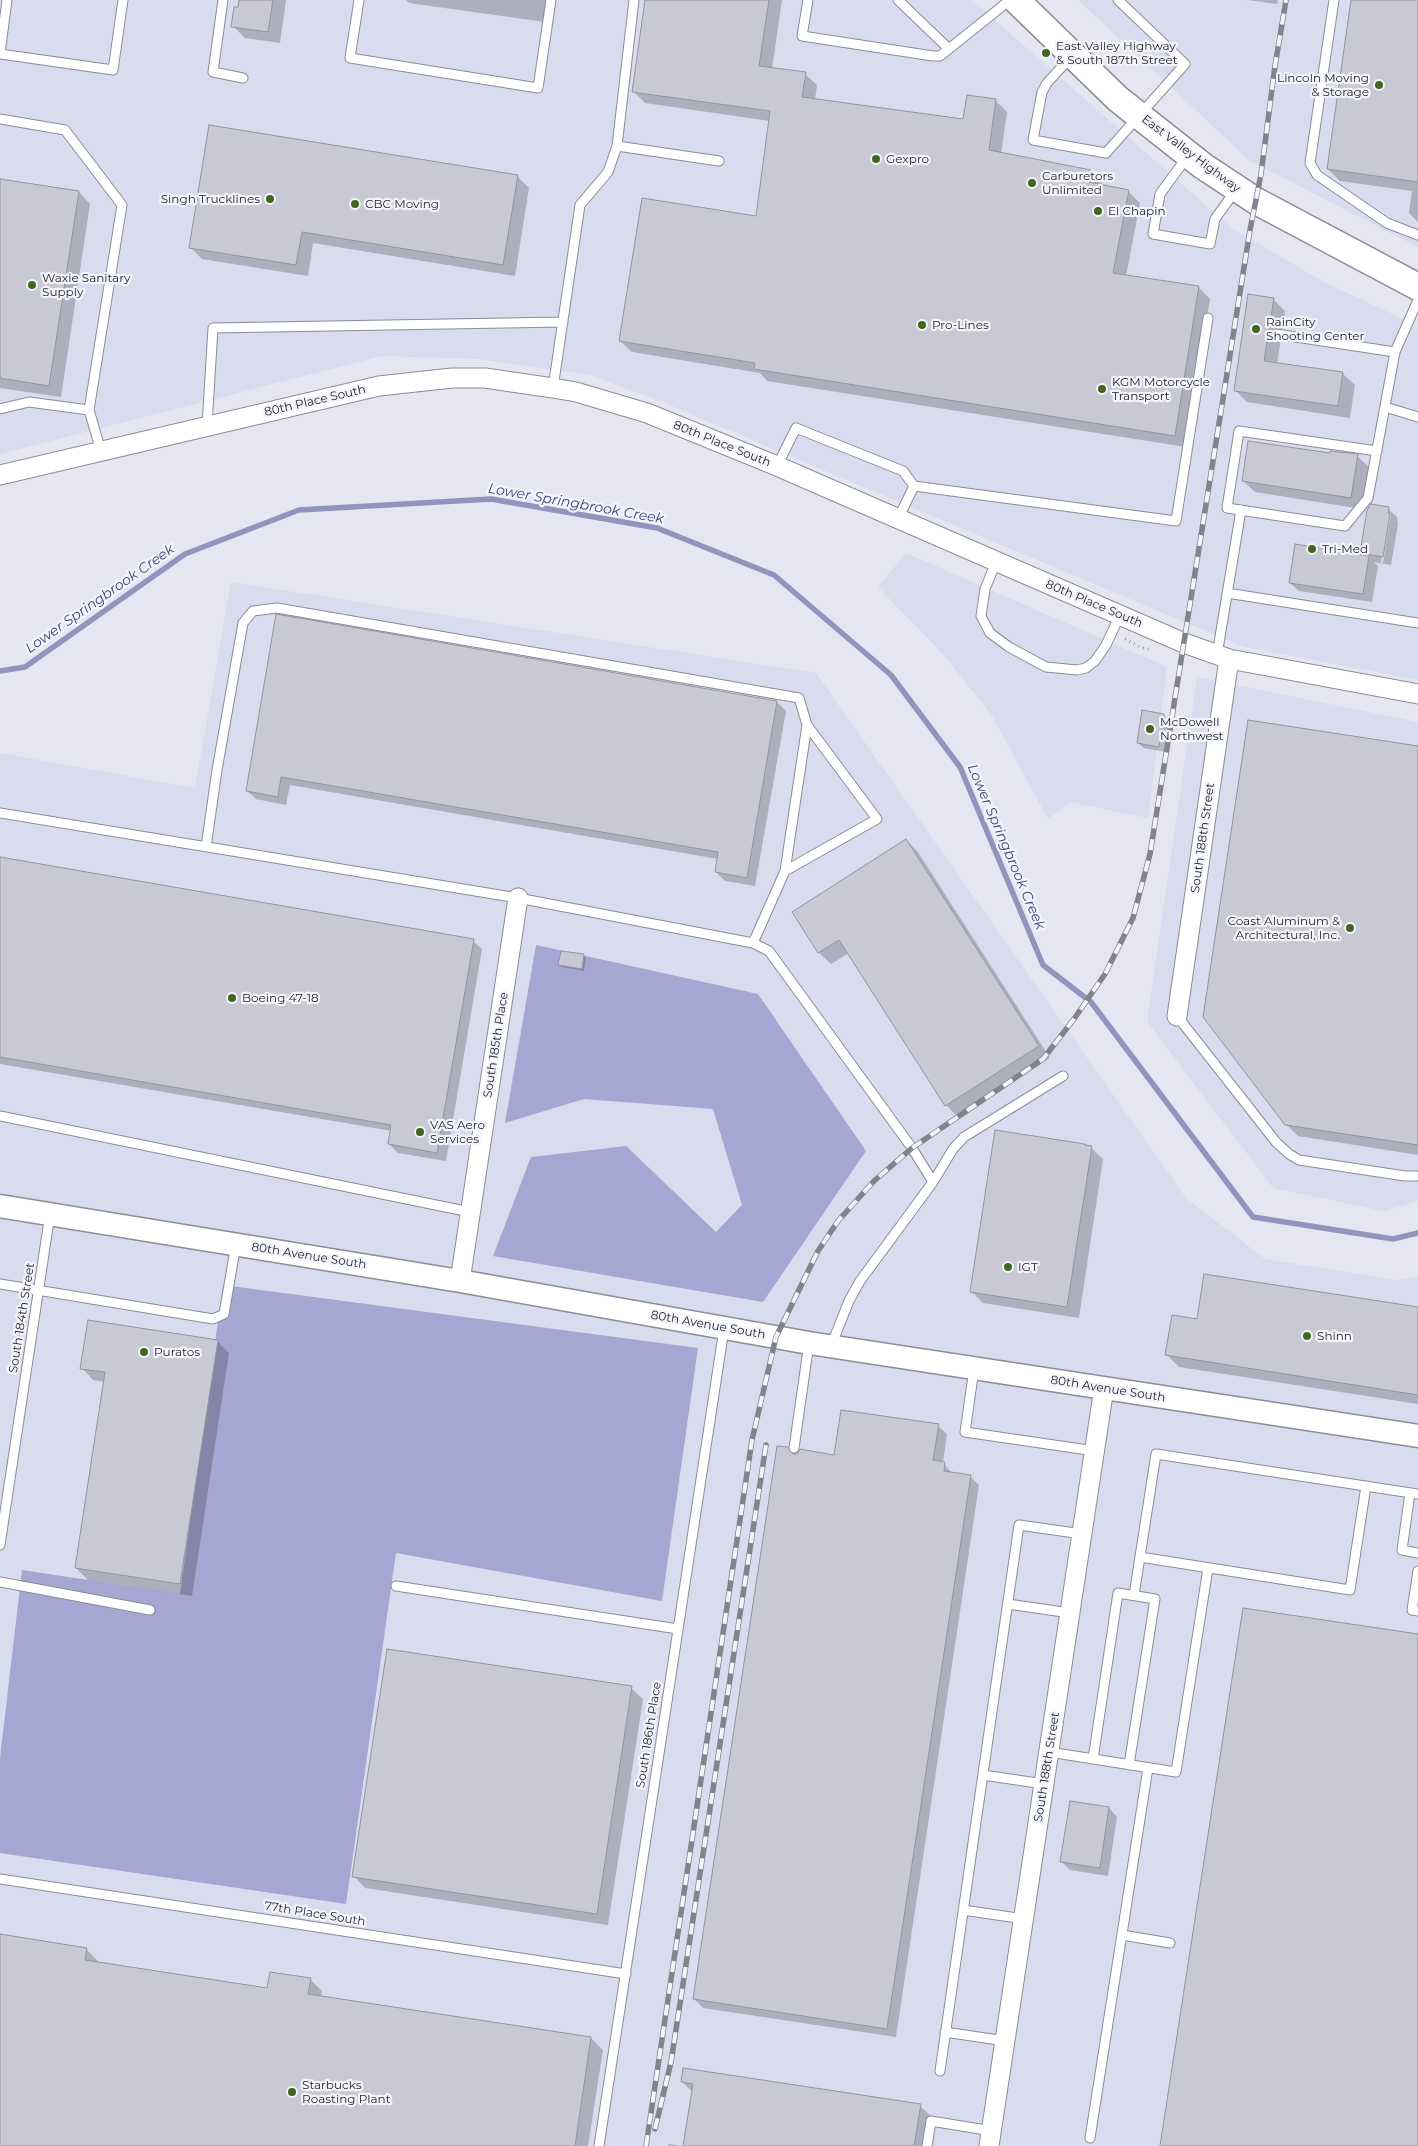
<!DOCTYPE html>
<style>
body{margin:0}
canvas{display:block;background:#e5e6f2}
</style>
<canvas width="1418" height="2146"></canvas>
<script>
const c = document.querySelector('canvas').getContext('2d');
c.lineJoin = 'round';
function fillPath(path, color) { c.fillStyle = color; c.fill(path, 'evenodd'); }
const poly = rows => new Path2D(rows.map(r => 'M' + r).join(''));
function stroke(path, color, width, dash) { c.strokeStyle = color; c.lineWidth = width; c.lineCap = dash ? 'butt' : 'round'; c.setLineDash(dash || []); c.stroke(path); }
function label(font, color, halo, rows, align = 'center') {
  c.font = font + ' Montserrat,sans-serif'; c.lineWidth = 4.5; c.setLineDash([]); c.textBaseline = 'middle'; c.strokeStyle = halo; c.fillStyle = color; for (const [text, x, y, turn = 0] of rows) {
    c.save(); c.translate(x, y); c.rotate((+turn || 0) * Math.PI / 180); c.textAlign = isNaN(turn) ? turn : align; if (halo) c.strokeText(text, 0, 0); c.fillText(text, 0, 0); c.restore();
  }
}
const built = poly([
 [0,0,972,0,1233,229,1324,282,1418,326,1418,680,1244,647,657,400,590,375,477,359,382,356,0,454],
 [1078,0,1418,0,1418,247,1250,161],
 [906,553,1167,667,1148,818,1070,802,1048,819,991,714,941,652,878,587],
 [231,582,816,673,1186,1198,1265,1259,1395,1280,1418,1277,1418,2146,0,2146,0,753,195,788],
 [1197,677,1418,722,1418,1201,1384,1211,1273,1188,1147,1021]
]);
const forest = poly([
 [536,945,758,994,866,1151,763,1302,493,1256,531,1157,626,1146,716,1232,742,1205,713,1109,584,1099,505,1123],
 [223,1285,698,1348,662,1601,396,1553,346,1904,0,1853,0,1758,22,1570,180,1594]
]);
const shadow = poly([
 [241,0,286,0,280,43,245,38,233,26],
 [406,0,551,0,545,22,409,3],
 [646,0,782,0,772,69,805,74,817,85,815,100,965,121,995,100,1007,112,1001,154,1090,172,1102,183,1102,186,1128,191,1140,203,1126,276,1198,287,1210,299,1186,447,767,381,760,373,632,352,620,341,757,217,770,121,645,103,633,91],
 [1247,0,1278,0,1277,4],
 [1352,0,1418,1,1418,222,1409,213,1412,191,1340,181,1328,169],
 [517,176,529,188,515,276,313,243,308,276,202,259,190,247],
 [0,180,79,192,90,204,61,397,0,388],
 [1273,299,1285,311,1277,364,1343,374,1355,385,1350,418,1247,402,1235,390],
 [1331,455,1357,456,1369,467,1362,509,1255,492,1243,481],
 [1388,509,1397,517,1398,524,1391,565,1374,562,1378,566,1372,602,1299,591,1290,583,1365,556,1361,553],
 [1388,514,1391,514,1383,563,1381,563],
 [277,616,777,702,786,711,755,886,725,881,716,872,718,859,290,785,286,805,256,799,247,791],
 [1164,715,1169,721,1165,752,1144,748,1138,743],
 [1418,747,1418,1155,1298,1136,1286,1124],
 [906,840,918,852,1050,1058,958,1117,946,1105,849,953,831,964,819,953,794,912],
 [0,858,473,941,482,949,446,1161,398,1153,389,1144,392,1131,0,1064],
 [584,956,586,958,584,971,562,967,560,964],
 [1086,1147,1091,1148,1103,1159,1079,1318,983,1303,972,1292],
 [1418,1308,1418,1404,1179,1367,1167,1355],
 [217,1341,229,1353,192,1596,88,1580,76,1568,105,1382,93,1380,82,1368],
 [938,1426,947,1434,943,1463,953,1474,970,1476,979,1485,896,2037,703,2008,694,1999,794,1455,836,1456],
 [631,1688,643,1699,608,1925,365,1888,354,1876],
 [1109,1808,1117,1817,1108,1876,1070,1870,1062,1862],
 [0,1936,86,1949,98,1961,98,1963,269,1989,310,1979,322,1991,321,1997,591,2038,603,2050,588,2146,0,2146],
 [682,2082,920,2106,932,2117,927,2146,684,2146,693,2092],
 [669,2144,682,2146,668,2146]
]);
const stream = poly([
 [0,671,25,667,185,554,299,510,491,499,657,528,774,575,891,675,960,767,1043,965,1091,1002,1253,1217,1393,1239,1418,1233]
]);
const building = poly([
 [239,0,273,0,268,32,231,27,234,7,238,7,239,0],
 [645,0,769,0,759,66,806,72,802,97,963,119,967,95,996,99,989,150,1091,170,1089,182,1129,190,1113,273,1199,286,1175,436,754,369,755,363,619,341,642,198,756,216,770,111,632,92,645,0],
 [1351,0,1418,0,1418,182,1327,169,1351,0],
 [209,125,518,175,503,265,302,232,296,265,189,248,209,125],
 [0,179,79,191,49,386,0,378,0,179],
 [1248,294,1274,298,1264,361,1343,372,1338,406,1234,391,1248,294],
 [1248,441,1330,453,1330,451,1358,454,1351,498,1242,481,1248,441],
 [1371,504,1389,507,1388,513,1390,514,1383,557,1360,553,1367,510,1371,504],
 [1295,544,1369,556,1363,594,1289,583,1295,544],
 [276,614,777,701,747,878,715,872,718,852,281,777,278,797,246,791,276,614],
 [1142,710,1164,714,1159,747,1137,743,1142,710],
 [1248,720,1418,746,1418,1145,1285,1125,1203,1017,1248,720],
 [906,839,1039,1046,945,1106,839,940,818,953,792,912,906,839],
 [0,857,474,939,437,1153,388,1144,391,1125,0,1057,0,857],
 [561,951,584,954,582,969,558,965,561,951],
 [995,1130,1085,1144,1085,1145,1092,1146,1067,1307,970,1292,995,1130],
 [1204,1274,1418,1307,1418,1395,1165,1355,1172,1315,1197,1319,1204,1274],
 [88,1320,218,1340,180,1584,75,1568,105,1372,80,1369,88,1320],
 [841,1410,939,1424,933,1460,945,1462,944,1471,971,1475,887,2029,693,1999,777,1446,788,1447,793,1454,797,1454,800,1449,834,1455,841,1410],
 [1243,1608,1418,1634,1418,2146,1160,2146,1243,1608],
 [387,1649,632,1686,597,1914,352,1877,387,1649],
 [1070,1801,1109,1807,1100,1868,1060,1862,1070,1801],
 [0,1934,87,1948,85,1960,267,1988,270,1972,311,1978,308,1994,591,2037,575,2146,0,2146,0,1934],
 [683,2068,921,2104,914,2146,683,2146,693,2084,681,2082,683,2068]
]);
const path = poly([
 [1125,639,1140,647,1151,650]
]);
const service = poly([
 [7,0,0,54,113,70,123,0],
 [223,0,213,72,243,78],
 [359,0,350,58,538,88,551,0],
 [808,0,802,36,933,56,940,56,1010,0],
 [898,0,949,49],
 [1334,0,1310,163,1317,175,1387,223,1418,235],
 [1071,57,1047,83,1042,92,1033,140,1106,153,1185,64,1118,0],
 [0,119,65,130,122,205,89,410,101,451],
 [617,146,634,0],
 [1187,157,1160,194,1153,234,1210,244,1215,219,1235,191],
 [1276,334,1395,352],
 [553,388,580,205,608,172,617,146,719,161],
 [1385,407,1418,417],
 [0,409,29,402,89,410],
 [207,426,213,328,563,322],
 [1377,451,1239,431,1227,508,1345,526,1368,498,1395,352,1418,300],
 [777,466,796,428,903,471,914,486],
 [898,519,914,486,1176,521,1208,318],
 [996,562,985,589,981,616,990,633,1009,647,1046,667,1077,670,1086,668,1095,661,1106,645,1120,615],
 [1227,593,1418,623],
 [1217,655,1241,510],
 [0,813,518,898,753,943,769,951,912,1148,933,1182,860,1281,849,1301,831,1346],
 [206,847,217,770,243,623,253,611,277,608,799,698,807,725],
 [753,943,785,871,877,819,807,725,785,871],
 [1177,1016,1276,1142,1289,1154,1299,1160,1405,1176,1418,1176],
 [0,1116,470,1212],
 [933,1182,953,1149,964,1137,1063,1076],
 [0,1284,213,1319,224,1314,236,1244],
 [974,1369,965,1432,1095,1451],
 [794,1448,809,1343],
 [1410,1493,1402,1550,1418,1553],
 [0,1545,50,1214],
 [1140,1557,1350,1590,1366,1486],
 [1418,1571,1412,1610,1418,1611],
 [0,1582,150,1610],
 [396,1586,678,1629],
 [1134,1595,1156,1454,1418,1494],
 [1008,1604,1070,1613],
 [1049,1752,1176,1772,1208,1568],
 [1093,1759,1118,1593,1155,1599,1129,1765],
 [983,1775,1044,1784],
 [0,1879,626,1974],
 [963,1910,1024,1919],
 [1122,1935,1170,1943],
 [945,2032,1005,2041],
 [940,2071,1019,1525,1082,1534],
 [1090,2138,1148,1768],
 [599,2146,724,1329],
 [927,2146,931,2121,992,2131]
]);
const minor = poly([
 [0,475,379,386,452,378,485,378,553,388,576,392,647,413,777,466,1184,643,1229,659,1418,694],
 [1177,1016,1229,659],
 [460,1281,518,898],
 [989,2146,1104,1388]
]);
const tertiary = poly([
 [0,1206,460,1281,809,1343,1418,1436]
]);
const secondary = poly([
 [1016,0,1118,99,1203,166,1256,201,1418,287]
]);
const rail = poly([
 [655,2129,671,2062,766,1445],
 [646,2146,752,1440,776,1337,818,1251,838,1221,874,1181,912,1148,1043,1059,1074,1019,1105,974,1133,918,1150,854,1250,230,1261,174,1275,66,1286,0]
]);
const markers = [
 [1046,53,5,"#41651d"],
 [1379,85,5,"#41651d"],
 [876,159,5,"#41651d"],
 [1032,183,5,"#41651d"],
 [270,199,5,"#41651d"],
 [355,204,5,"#41651d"],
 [1098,211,5,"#41651d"],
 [32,285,5,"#41651d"],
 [922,325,5,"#41651d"],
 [1256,329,5,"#41651d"],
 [1102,389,5,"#41651d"],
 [1312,549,5,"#41651d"],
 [1150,729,5,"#41651d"],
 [1350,928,5,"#41651d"],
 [232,998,5,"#41651d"],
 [420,1132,5,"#41651d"],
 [1008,1267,5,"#41651d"],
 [1307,1336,5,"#41651d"],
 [144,1352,5,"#41651d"],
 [292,2092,5,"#41651d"]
];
const poiNames = [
 ["East Valley Highway",1056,46],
 ["& South 187th Street",1056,60],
 ["Lincoln Moving",1369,78,"right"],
 ["& Storage",1369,92,"right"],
 ["Gexpro",886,159],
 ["Carburetors",1042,176],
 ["Unlimited",1042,190],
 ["Singh Trucklines",260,199,"right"],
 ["CBC Moving",365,204],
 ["El Chapin",1108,211],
 ["Waxie Sanitary",42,278],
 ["Supply",42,292],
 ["RainCity",1266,322],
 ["Shooting Center",1266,336],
 ["Pro-Lines",932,325],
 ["KGM Motorcycle",1112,382],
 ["Transport",1112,396],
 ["Tri-Med",1322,549],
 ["McDowell",1160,722],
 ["Northwest",1160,736],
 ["Coast Aluminum &",1340,921,"right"],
 ["Architectural, Inc.",1340,935,"right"],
 ["Boeing 47-18",242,998],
 ["VAS Aero",430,1125],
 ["Services",430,1139],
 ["IGT",1018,1267],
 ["Shinn",1317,1336],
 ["Puratos",154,1352],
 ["Starbucks",302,2085],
 ["Roasting Plant",302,2099]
];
const streetNames = [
 ["East Valley Highway",1191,154,37],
 ["80th Place South",315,401,-13],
 ["80th Place South",722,444,22],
 ["80th Place South",1094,604,23],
 ["South 188th Street",1203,838,-82],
 ["South 185th Place",496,1045,-81],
 ["80th Avenue South",309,1256,9],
 ["South 184th Street",22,1318,-81],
 ["80th Avenue South",708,1325,10],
 ["80th Avenue South",1108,1389,9],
 ["South 186th Place",649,1735,-81],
 ["South 188th Street",1047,1767,-81],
 ["77th Place South",315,1914,9]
];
const waterNames = [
 ["Lower Springbrook Creek",576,504,10],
 ["Lower Springbrook Creek",100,599,-35],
 ["Lower Springbrook Creek",1006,847,67]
];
fillPath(built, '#d9dbee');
fillPath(forest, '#a5a7d2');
fillPath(shadow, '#0003');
stroke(stream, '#9294bd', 5.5);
fillPath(building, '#c8c9d5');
stroke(building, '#9495a0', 1);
stroke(service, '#8b8c97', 11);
stroke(minor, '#8b8c97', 21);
stroke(tertiary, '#8b8c97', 25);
stroke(secondary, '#8b8c97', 29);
stroke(path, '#9b9ca4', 3, [1, 4]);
stroke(service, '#fff', 9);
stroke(minor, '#fff', 19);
stroke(tertiary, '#fff', 22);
stroke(secondary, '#fff', 26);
stroke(rail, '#82838b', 5.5);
stroke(rail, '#f3f4fd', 4, [11]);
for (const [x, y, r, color] of markers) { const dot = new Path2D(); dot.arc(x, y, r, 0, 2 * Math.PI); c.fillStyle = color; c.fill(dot); stroke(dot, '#f3f4fd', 2); }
label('12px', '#27272b', '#f3f4fd', poiNames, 'left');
label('12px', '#27272b', '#f3f4fd', streetNames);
label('italic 14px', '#43437a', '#f3f4fd', waterNames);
</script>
